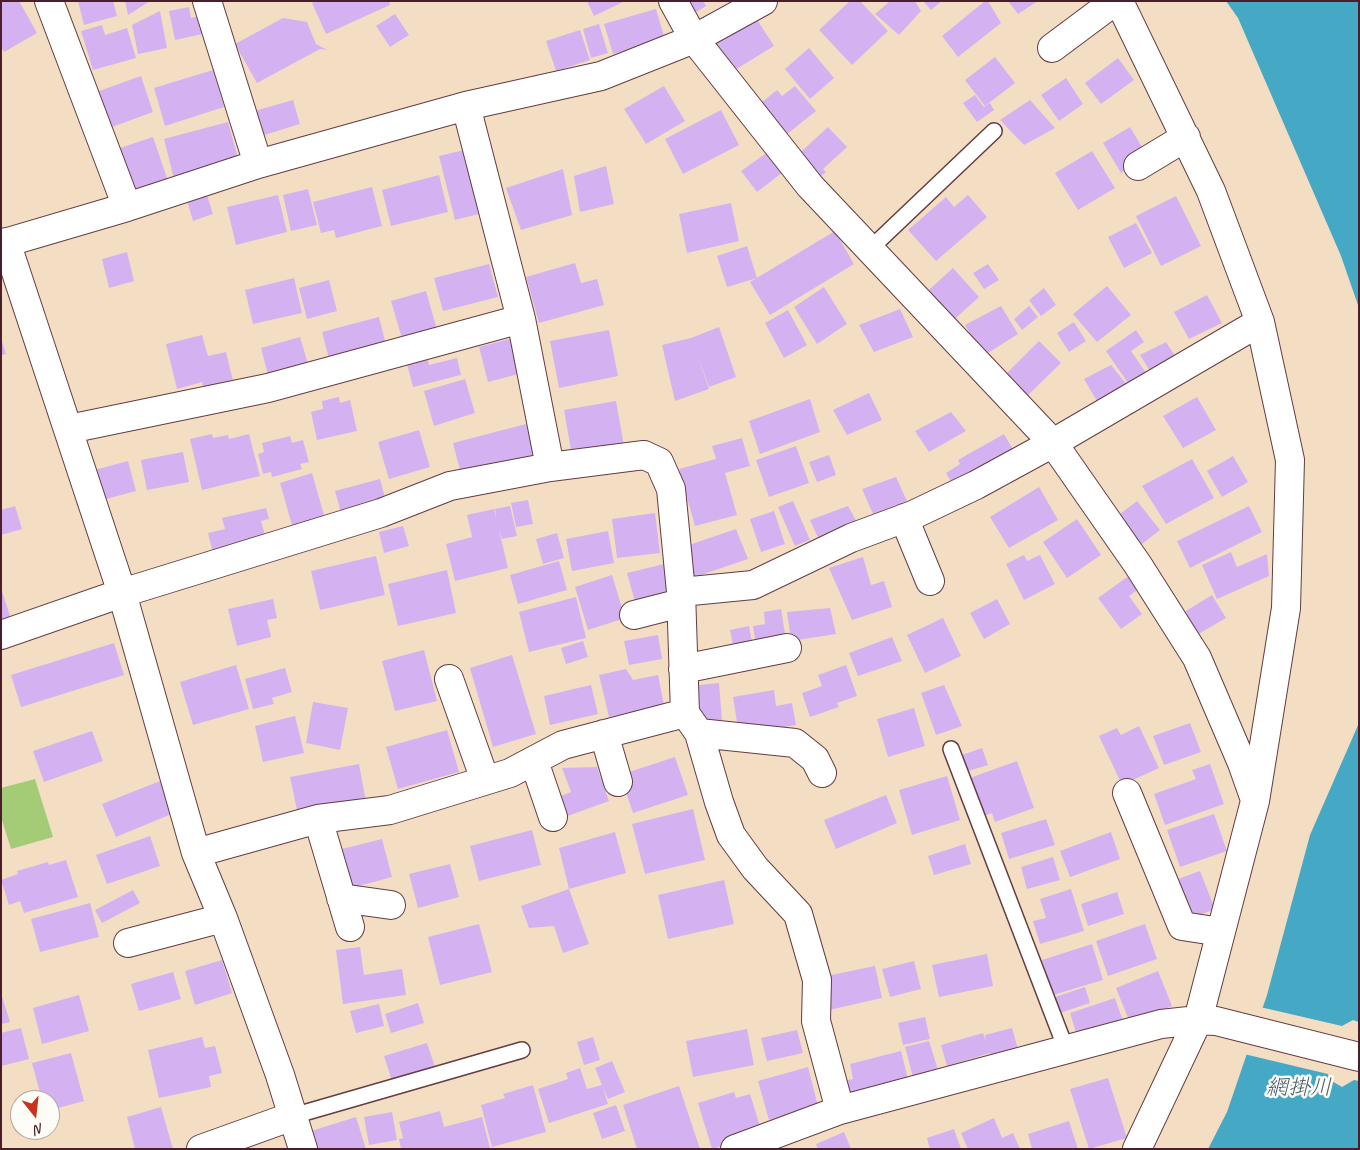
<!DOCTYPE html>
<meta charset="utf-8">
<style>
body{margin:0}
#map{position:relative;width:1360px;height:1150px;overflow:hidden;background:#f4dec3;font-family:Caveat,sans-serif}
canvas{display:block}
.frame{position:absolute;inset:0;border:2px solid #4a1f2b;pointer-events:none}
.north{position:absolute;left:10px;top:1090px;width:50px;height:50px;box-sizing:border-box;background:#fdfcf7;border:1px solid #b5a4a5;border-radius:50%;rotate:164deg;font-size:14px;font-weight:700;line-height:20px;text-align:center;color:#4a1f2b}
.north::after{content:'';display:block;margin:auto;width:18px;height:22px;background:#c8321e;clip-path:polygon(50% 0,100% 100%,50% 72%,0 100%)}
</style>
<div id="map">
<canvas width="1360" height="1150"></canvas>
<div class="frame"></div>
<div class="north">N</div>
</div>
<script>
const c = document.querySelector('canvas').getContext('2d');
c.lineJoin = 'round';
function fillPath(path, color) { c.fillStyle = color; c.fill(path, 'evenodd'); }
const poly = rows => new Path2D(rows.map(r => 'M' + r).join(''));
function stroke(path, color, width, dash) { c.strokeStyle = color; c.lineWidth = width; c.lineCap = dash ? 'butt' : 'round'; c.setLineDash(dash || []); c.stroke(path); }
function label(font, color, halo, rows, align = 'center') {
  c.font = font + ' Caveat,"Klee One",sans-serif'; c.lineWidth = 5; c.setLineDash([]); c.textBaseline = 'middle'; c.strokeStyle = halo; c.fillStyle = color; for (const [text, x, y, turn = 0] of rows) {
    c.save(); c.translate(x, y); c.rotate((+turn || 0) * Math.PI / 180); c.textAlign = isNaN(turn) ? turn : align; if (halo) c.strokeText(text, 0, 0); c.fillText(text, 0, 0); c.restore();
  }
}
const green = poly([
 [35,779,53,837,11,849,1,817,1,788]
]);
const water = poly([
 [1226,1,1359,1,1359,308,1341,256,1238,18],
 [1359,723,1359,1149,1208,1149,1227,1112,1267,995,1310,835]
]);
const pier = poly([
 [1260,1007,1342,1026,1353,1020,1359,1022,1359,1081,1354,1080,1342,1087,1330,1080,1328,1074,1244,1054]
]);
const building = poly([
 [1,1,19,1,37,33,4,52,1,46],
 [78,1,113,1,117,16,84,25],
 [125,1,150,1,128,15],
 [316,1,389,1,390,5,326,34,312,3],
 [587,1,625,1,594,16],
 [676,1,703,1,706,6,687,18],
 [850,1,860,1,888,31,852,65,819,30],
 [890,1,915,1,921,11,899,35,875,14],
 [923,1,942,1,931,10],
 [985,1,988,1,1001,23,958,57,942,36],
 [1008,1,1038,1,1018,14],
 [189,7,191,18,203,15,207,33,175,40,169,11],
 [656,9,665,40,613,54,604,24],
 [160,11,167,48,138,54,132,25],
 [395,14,409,35,390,47,376,26],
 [283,18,307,22,316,44,327,50,320,49,257,83,235,44],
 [756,18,774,46,725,76,708,47],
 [599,24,608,53,591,58,583,29],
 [102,25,105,35,127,28,136,58,93,70,81,31],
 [580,30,590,60,556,71,546,41],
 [809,48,834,78,810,99,785,69],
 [995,57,1015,83,985,106,965,80],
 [1118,58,1134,80,1101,104,1085,83],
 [213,70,224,107,165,126,154,88],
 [141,76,153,112,112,127,99,91],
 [1066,78,1083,104,1059,121,1041,95],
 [664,86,685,121,646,144,624,109],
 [795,86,816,111,777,142,752,110,777,90,782,96],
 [975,95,984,107,990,103,994,110,977,122,963,103],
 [293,100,300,124,258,137,251,112],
 [1030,100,1055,128,1024,145,1000,120],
 [721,110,739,145,683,174,665,139],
 [228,122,239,162,174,179,164,139],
 [828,127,847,147,823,169,826,172,813,183,792,160],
 [1130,127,1148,157,1121,173,1103,143],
 [153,137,168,181,132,193,117,149],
 [468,149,483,213,455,220,439,156],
 [772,149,787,169,757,192,741,171],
 [1092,151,1115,188,1078,210,1055,173],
 [606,166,614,204,580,212,574,176],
 [563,169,572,215,521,230,506,188],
 [439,175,448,212,391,226,382,190],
 [372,187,382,226,336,238,334,230,321,233,313,202],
 [308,189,317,225,291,231,283,195],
 [207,195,213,214,193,221,187,201],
 [278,195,287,232,236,245,227,207],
 [968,195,987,217,936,261,908,230,946,197,954,207],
 [1176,196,1201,246,1161,266,1136,216],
 [731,203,739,241,687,253,679,214],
 [1136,223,1152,253,1124,268,1108,237],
 [835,231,854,264,770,315,750,282],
 [747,246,757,278,727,287,717,256],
 [127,252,134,281,109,288,102,259],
 [575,263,581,283,597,279,604,305,539,323,526,277],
 [489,264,498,297,443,311,434,278],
 [988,264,999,280,984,289,973,273],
 [953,268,979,297,946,327,920,298],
 [294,278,302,313,253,324,245,290],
 [329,280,337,311,307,319,299,288],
 [1107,286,1131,315,1097,342,1073,314],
 [824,287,847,324,817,344,794,307],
 [1044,288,1056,305,1041,316,1029,300],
 [426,291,438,333,403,342,391,301],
 [1207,295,1222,323,1189,339,1174,312],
 [1001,306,1018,334,983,356,965,325],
 [1029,306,1038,317,1022,330,1014,319],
 [900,309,913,337,874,352,859,325],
 [788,310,807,345,784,358,765,323],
 [379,317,386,345,329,359,322,332],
 [1074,322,1086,341,1069,352,1057,333],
 [719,327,736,377,709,387,697,354,709,389,675,401,662,345,691,338],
 [609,330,618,376,559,388,550,341],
 [1136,330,1144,342,1131,351,1149,377,1132,389,1106,351],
 [202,335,208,356,226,352,236,393,206,400,202,382,177,389,166,344],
 [300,337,308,364,268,375,261,348],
 [1,338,6,354,1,355],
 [513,338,522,373,488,382,479,347],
 [1039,341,1061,363,1022,401,1000,380],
 [1166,342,1179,362,1152,374,1140,355],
 [427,355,429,365,457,358,461,375,413,387,406,360],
 [1111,365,1128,386,1098,403,1084,379],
 [465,379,475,413,434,426,424,391],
 [869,393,882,420,847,435,833,410],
 [339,397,340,403,350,400,357,431,317,440,311,412,323,409,322,401],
 [1197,397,1216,430,1183,448,1163,416],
 [810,399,820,432,760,454,749,421],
 [616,401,624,446,573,461,564,410],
 [951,412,966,431,929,452,915,431],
 [526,424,535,460,462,478,453,443],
 [419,430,430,467,389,479,378,442],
 [212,434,213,438,228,435,229,439,249,434,260,476,202,490,190,439],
 [1004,434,1018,458,958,493,946,473,960,464,958,460],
 [290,436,292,443,303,440,309,462,300,464,302,469,272,477,271,472,263,474,258,454,264,452,262,443],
 [742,438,750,466,725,473,737,515,695,526,679,469,716,459,712,446],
 [796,446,809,483,769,497,756,460],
 [183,452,189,482,147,490,141,460],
 [829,455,836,475,817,482,809,462],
 [1233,456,1248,482,1222,497,1207,471],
 [1192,459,1214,498,1166,524,1142,486],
 [128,461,136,491,95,502,87,472],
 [312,473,326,522,294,532,280,483],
 [896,477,907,501,873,514,862,489],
 [380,479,386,502,343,520,335,491],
 [1039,487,1058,520,1009,548,990,517],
 [528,500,533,524,516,527,511,503],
 [793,501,810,540,795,546,778,507],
 [1137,501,1160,530,1134,550,1111,521],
 [15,506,22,529,1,535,1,510],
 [510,506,517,536,502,539,499,530,508,568,455,581,446,544,472,537,467,515,494,509,496,518,495,509],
 [848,506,859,526,820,542,810,520],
 [1249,506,1262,532,1190,568,1177,541],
 [266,508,269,519,261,521,266,539,213,553,208,533,225,529,222,518],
 [774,511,785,544,761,552,750,519],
 [655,513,660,553,617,558,612,519],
 [1077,519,1101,555,1067,578,1043,542],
 [403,526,409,546,384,553,379,532],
 [736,529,748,559,695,577,683,547],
 [608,531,614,563,572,571,566,539],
 [557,533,564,558,543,564,536,539],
 [1231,552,1237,567,1267,554,1269,576,1217,599,1202,565],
 [1024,555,1027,561,1040,555,1055,584,1024,600,1006,564],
 [376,556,385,595,320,610,311,571],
 [863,557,871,585,884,581,892,607,852,620,829,568],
 [559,561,567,590,518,604,510,575],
 [664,564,673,599,637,609,627,573],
 [447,570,456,613,398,626,388,584],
 [612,575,625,618,588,630,575,587],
 [1130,575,1140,588,1129,596,1142,614,1121,629,1098,598],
 [1,588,11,619,1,622],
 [1212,595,1226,618,1195,636,1181,614],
 [576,597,586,638,529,652,519,612],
 [273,599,277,618,267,620,271,637,237,646,228,609],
 [997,599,1010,624,984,639,970,613],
 [830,608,836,634,791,641,787,612],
 [781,609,787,646,757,651,753,626,765,624,764,612],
 [943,618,961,656,925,673,907,635],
 [749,626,754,652,735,655,730,630],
 [658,635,662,659,629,665,624,641],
 [892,637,902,661,858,676,849,653],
 [583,641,588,657,566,664,561,648],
 [114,643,124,675,21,707,11,675],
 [424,650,437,701,395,711,382,661],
 [512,655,536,734,493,747,470,668],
 [236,665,249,709,193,725,180,682],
 [846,665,857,696,837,703,839,707,810,717,802,693,822,686,818,675],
 [285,668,292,692,272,698,274,704,253,709,245,679],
 [626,669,633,680,658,675,664,705,609,717,599,675],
 [719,683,722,720,692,722,689,686],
 [591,685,598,714,550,725,544,696],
 [944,685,962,726,936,735,921,693],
 [774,690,776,706,792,703,796,725,739,735,733,697],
 [313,702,348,708,340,750,306,743],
 [914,708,925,746,888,757,877,719],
 [295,716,304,753,263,762,255,726],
 [1190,723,1201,752,1164,765,1153,736],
 [1139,726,1159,768,1122,785,1099,736,1117,728,1121,735],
 [447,730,459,772,398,789,386,747],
 [92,731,103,761,44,782,33,751],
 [982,748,988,765,965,772,959,756],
 [675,757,688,795,633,813,620,775],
 [1017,761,1034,808,995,822,992,813,981,817,967,779],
 [359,764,366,802,298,815,290,777],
 [1210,764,1224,804,1165,825,1154,794,1196,779,1192,770],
 [597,767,609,801,565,817,558,797,571,792,562,768],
 [947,776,960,820,912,835,899,790],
 [160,781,174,813,116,837,102,804],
 [886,795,897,823,836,849,824,820],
 [693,809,705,860,645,874,632,824],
 [1214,814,1227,851,1180,867,1167,830],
 [1046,819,1055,845,1009,859,1001,833],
 [532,830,541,865,479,881,470,846],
 [615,832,626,873,569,889,559,848],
 [1111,832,1120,859,1070,877,1060,851],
 [150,836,160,866,107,884,96,855],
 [382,839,392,877,348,889,338,850],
 [965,844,971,864,934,875,928,856],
 [1053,857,1060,880,1027,889,1021,867],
 [66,860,78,897,24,913,20,901,9,905,1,880,18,874,17,871,48,862,49,865],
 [450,864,459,897,418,908,409,874],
 [1200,871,1215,909,1185,921,1170,882],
 [724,880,734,924,668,939,658,895],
 [569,889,589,944,563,953,554,926,529,928,521,906],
 [1071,889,1084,931,1040,944,1033,921,1046,918,1040,899],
 [133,890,140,903,102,923,95,910],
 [1117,892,1124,914,1088,926,1081,904],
 [90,903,99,937,40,952,31,919],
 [479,924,492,972,440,985,428,937],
 [1145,924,1157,959,1108,976,1096,941],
 [1092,944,1103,980,1053,995,1042,960],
 [360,947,364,975,402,969,406,995,343,1004,336,950],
 [987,954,993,986,939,997,932,965],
 [222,960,232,993,195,1005,185,971],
 [914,961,921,989,890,997,882,969],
 [875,966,882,998,829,1010,822,977],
 [1158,971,1172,1006,1130,1023,1116,988],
 [173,972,181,999,139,1011,131,984],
 [1085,987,1090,1003,1060,1013,1055,997],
 [1,993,10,1022,1,1024],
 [79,995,89,1031,42,1044,33,1008],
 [1115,998,1125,1027,1079,1042,1070,1013],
 [418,1003,424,1023,391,1033,385,1014],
 [379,1004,384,1026,356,1033,350,1011],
 [925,1017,930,1039,903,1045,898,1023],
 [21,1028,29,1059,1,1066,1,1033],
 [1012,1028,1020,1056,992,1064,990,1053,947,1066,941,1045,983,1033,986,1041,985,1035],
 [747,1029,754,1065,693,1077,686,1041],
 [797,1030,803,1053,767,1061,761,1038],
 [202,1037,205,1048,215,1046,222,1073,209,1076,211,1087,159,1098,148,1050],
 [593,1037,600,1060,584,1065,577,1042],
 [929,1041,938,1070,913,1077,905,1047],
 [427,1043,435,1067,392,1081,384,1056],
 [901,1051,908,1079,844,1102,839,1082,853,1079,850,1064],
 [71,1053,84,1101,50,1110,50,1100,42,1100,32,1063],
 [612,1061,625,1092,608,1099,603,1087,608,1104,549,1123,538,1089,568,1079,566,1073,580,1068,587,1089,602,1085,595,1068],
 [808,1067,818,1106,769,1120,758,1081],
 [1108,1078,1127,1138,1089,1149,1070,1089],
 [533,1085,546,1132,492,1147,481,1105,505,1098,503,1094],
 [679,1086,700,1149,637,1149,623,1105],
 [734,1092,736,1098,750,1094,762,1133,712,1149,698,1103],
 [616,1105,625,1131,602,1139,593,1113],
 [161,1107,173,1149,135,1149,127,1117],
 [440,1111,444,1127,482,1117,490,1148,401,1149,399,1139,403,1138,399,1122],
 [392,1112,397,1140,369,1145,364,1117],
 [356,1117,366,1149,313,1149,308,1132],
 [994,1118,1002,1138,1013,1133,1020,1149,968,1149,961,1133],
 [1069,1121,1078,1149,1032,1149,1028,1134],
 [954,1129,961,1149,930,1149,927,1138],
 [844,1132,851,1149,818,1149,816,1144]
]);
const service = poly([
 [870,249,994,131],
 [951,749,1066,1049],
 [293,1116,522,1050]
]);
const minor = poly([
 [49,1,127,207],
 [207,1,258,164],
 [673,1,694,39,810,186,1053,443,1138,565,1197,658,1242,763,1254,797],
 [1052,48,1115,1],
 [466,106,521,319,550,467],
 [1138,166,1186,137],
 [6,242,122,593,196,853,223,918,280,1075,303,1149],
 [1,244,127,207,258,164,466,106,601,76,694,39,763,1],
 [69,429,268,388,521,319],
 [904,518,930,581],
 [681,592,753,585,851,538,913,515,976,485,1053,443,1260,322],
 [634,615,681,603],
 [1,635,122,593,381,513,450,486,550,467,644,455,659,462,671,489,681,592,685,713,699,733,719,802,731,835,755,868,798,914,817,980,816,1021,840,1110],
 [683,669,787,648],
 [449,679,485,780],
 [699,733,795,743,815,759,822,773],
 [604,734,618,782],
 [534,761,553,817],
 [1127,793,1182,926,1221,932],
 [318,819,350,927],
 [196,853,318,819,390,810,510,773,563,745,685,713],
 [341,898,391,905],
 [128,943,223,918],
 [201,1149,293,1116],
 [735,1149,840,1110,1161,1024,1198,1020,1255,801,1286,608,1290,460,1260,322,1211,191,1119,1]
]);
const tertiary = poly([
 [1137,1149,1198,1020,1216,1021,1359,1057]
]);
const waterNames = [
 ["網掛川",1299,1088]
];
fillPath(green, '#a4cc77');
fillPath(water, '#45a8c5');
fillPath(pier, '#f4dec3');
fillPath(building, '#d4b2f2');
stroke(service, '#643c42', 18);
stroke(minor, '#643c42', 30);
stroke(tertiary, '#643c42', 30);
stroke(service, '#fff', 15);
stroke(minor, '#fff', 28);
stroke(tertiary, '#fff', 28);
label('italic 22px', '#485d70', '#fdfcf7', waterNames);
</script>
